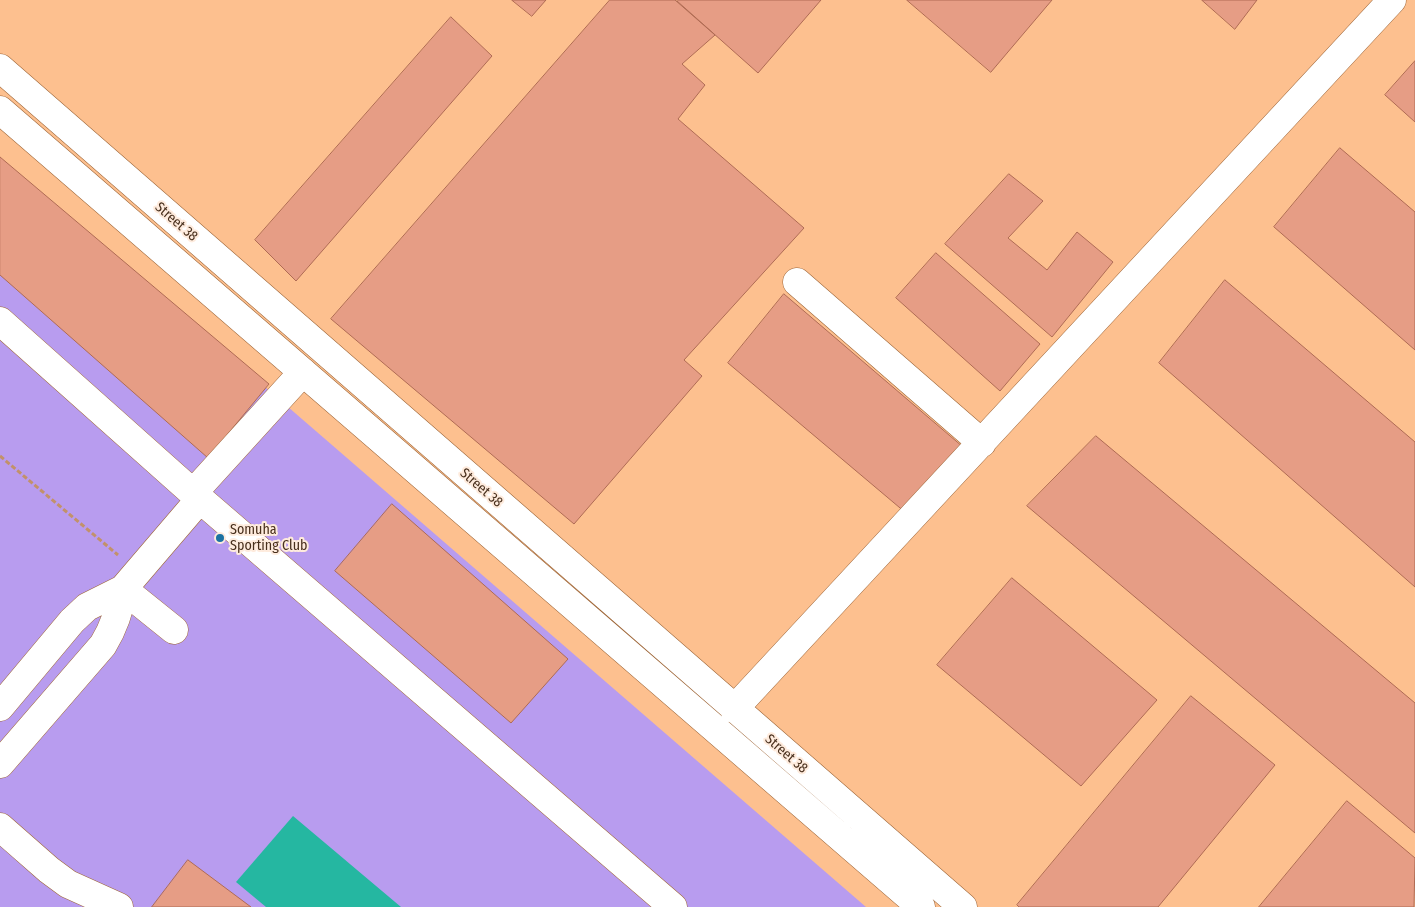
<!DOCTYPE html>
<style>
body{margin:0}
canvas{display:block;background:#fdc08f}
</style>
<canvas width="1415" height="907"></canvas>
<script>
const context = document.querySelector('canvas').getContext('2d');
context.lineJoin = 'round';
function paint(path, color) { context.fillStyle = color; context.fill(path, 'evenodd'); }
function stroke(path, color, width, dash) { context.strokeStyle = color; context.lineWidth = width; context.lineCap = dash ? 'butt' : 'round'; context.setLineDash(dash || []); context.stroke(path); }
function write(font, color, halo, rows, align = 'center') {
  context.font = font + ' "Fira Sans Condensed",sans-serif'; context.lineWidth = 4; context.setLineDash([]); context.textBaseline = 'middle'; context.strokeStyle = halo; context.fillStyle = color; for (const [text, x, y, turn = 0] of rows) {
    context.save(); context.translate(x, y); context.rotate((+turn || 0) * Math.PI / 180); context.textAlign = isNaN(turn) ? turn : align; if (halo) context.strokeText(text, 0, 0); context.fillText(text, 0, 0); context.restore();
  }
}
const green = new Path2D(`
 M0 159 13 169 866 907H0Z`);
const water = new Path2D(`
 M293 816 401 907H266L236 882Z`);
const building = new Path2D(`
 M512 0H546L532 16Z
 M610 0H675L715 35 682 64 705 85 678 119 804 228 684 360 702 376 574 524 331 319Z
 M678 0H821L758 73 677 1Z
 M907 0H1052L991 72Z
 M1202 0H1257L1235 29Z
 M451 17 492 56 296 281 255 240Z
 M1415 61V122L1385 95Z
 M1340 148 1415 212V350L1274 227Z
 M0 157 269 384 208 458 0 275Z
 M1009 174 1043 201 1008 238 1047 270 1077 232 1113 262 1052 337 945 244Z
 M936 253 1040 344 1000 391 896 298Z
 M1225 280 1415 442V587L1159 363Z
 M784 294 963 447 906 513 728 363Z
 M1096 436 1415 703V833L1027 506Z
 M392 504 568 659 511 723 335 571Z
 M1012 578 1157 700 1081 786 937 665Z
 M1191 696 1275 765 1158 907H1019L1017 905Z
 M1347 801 1415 858 1414 907H1259Z
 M188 860 251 907H152Z`);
const path = new Path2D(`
 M0 456 118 555`);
const minor = new Path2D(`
 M0 68 963 907
 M0 110 921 907
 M797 282 982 443
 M0 321 193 493 673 907
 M193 493 303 372
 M123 589 174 630
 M0 707 72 621 87 607 123 589 200 499
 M734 709 1392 0
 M0 764 103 645C114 627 120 610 123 589
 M0 827 49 870 68 884 119 907`);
const markers = [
 [220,538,5,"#1c72a2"]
];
const streetNames = [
 ["Street 38",176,222,41],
 ["Street 38",481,488,41],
 ["Street 38",786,754,41]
];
const poiNames = [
 ["Somuha",230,530],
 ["Sporting Club",230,546]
];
paint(green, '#b89cef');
paint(water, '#25b7a1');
paint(building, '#e69d85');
stroke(building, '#af6b54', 1);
stroke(minor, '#9e6638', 29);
stroke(path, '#c2916a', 3, [5, 2.5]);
stroke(minor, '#fff', 28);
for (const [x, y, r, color] of markers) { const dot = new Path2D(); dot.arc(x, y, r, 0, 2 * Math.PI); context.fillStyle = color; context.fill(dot); stroke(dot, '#feebdd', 2); }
write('14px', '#482f1c', '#feebdd', streetNames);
write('14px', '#482f1c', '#feebdd', poiNames, 'left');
</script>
